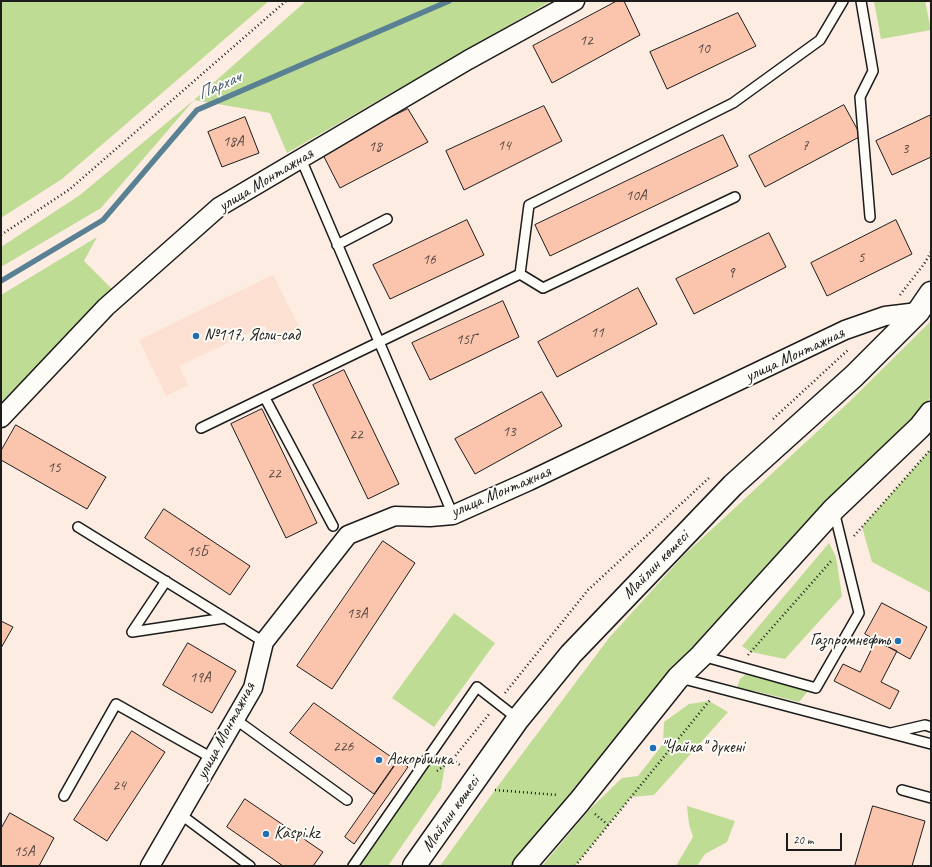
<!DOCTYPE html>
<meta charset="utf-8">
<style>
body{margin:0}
#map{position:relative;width:932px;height:867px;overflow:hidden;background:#fcece1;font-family:Caveat,sans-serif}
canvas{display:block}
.frame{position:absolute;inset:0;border:2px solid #1c1c1c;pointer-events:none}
.scale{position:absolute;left:786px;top:833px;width:56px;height:18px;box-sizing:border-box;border:2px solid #1c1c1c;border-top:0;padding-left:5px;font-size:12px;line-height:14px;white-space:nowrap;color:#1c1c1c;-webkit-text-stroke:3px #fdfcf7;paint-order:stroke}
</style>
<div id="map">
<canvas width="932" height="867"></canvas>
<div class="frame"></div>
<div class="scale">20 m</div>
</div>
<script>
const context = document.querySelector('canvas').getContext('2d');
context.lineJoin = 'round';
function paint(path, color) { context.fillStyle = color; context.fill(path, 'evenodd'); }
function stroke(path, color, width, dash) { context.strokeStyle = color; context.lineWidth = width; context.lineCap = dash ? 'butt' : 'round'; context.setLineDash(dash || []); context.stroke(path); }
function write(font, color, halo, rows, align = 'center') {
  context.font = font + ' Caveat,sans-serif'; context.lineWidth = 4; context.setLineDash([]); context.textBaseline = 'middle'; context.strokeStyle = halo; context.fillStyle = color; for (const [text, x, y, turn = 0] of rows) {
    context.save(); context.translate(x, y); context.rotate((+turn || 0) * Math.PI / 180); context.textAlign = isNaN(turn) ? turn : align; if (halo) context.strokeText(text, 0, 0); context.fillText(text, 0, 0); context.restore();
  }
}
const built = new Path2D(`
 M273 275 301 331 274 344 265 325 179 366 188 385 166 396 139 340Z`);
const green = new Path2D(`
 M1 1H269L62 179 1 218Z
 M306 1H551L287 153 270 113 194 100 101 208 1 267V247L80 195 194 100Z
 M874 1H925L931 30 881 39Z
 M97 237 84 261 113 290 1 402V295Z
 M931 321V397L905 429 630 721 513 866H440L495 790 609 638 683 556 849 402Z
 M931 449V593L872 562 862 527Z
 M829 543 836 557 842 596 785 659 751 652 742 646Z
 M454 613 495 643 434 727 392 698Z
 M746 674 808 691 799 702 755 691 735 693 740 679Z
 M709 701 728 712 654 795 631 797 575 866H542L589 810 622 778 638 776 663 744 664 722 689 704Z
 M425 761 445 765 441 789 388 866H353Z
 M687 806 735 821 727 842 705 854 697 866H676L693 837 689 824Z`);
const stream = new Path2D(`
 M1 281 103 220 197 110 449 1`);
const building = new Path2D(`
 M617 1H624L640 35 552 83 533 46Z
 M738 13 756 46 667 89 650 52Z
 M844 105 861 136 765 187 749 156Z
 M544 106 562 141 464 190 446 151Z
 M408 109 428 142 340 188 321 151Z
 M931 115V157L892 175 876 141Z
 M245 117 259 153 222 167 208 132Z
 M723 135 738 166 550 256 535 225Z
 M467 220 484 255 390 299 373 265Z
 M896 220 912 254 827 296 811 263Z
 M769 233 786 267 694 314 676 279Z
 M638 288 657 324 557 377 538 342Z
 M503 301 519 337 430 380 412 343Z
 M344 370 399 484 368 499 313 385Z
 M542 392 562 426 475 474 455 439Z
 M262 409 317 523 286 538 231 424Z
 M16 425 106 477 87 509 1 460V451Z
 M164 509 250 566 230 595 145 538Z
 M383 541 415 563 332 689 297 666Z
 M882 603 927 627 910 659 865 634Z
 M1 621 13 627 1 648Z
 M876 641 897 651 881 682 899 691 890 709 834 681 843 664 860 672Z
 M188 643 236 671 212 713 163 685Z
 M314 703 397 761 374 794 290 733Z
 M132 731 165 752 107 841 74 820Z
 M399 760 408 767 354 844 345 837Z
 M245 799 323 852 313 866H283L227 827Z
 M873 806 925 821 912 866H855Z
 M10 813 54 838 39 866H1V829Z`);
const path = new Path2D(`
 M1 235 70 189 286 1
 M900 295 924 264 931 252
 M773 419 849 349
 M854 536 931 449
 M748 655 832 560
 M505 693 588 590 710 477
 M452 760 460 765
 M437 771 452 760 490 713
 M495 790 558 795
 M595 814 608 825
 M575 866 710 700`);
const service = new Path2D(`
 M861 1 873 71 860 97 870 217
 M301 159 453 515
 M337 245 387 219
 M520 274 543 288 735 197
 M265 398 333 526
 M201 428 520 274 529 205 733 103 820 40 843 1
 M78 527 264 642
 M166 581 132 632 225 618
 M702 656 816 688 859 613 834 511
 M680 678 931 744
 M235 719 347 800
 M891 733 925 725 931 727
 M902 790 931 798
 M64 796 116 704 212 758
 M180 814 250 866
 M353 866 477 687 518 719`);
const minor = new Path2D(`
 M1 418 106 307 219 207 468 60 575 1
 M150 866 253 688 264 642 348 535 395 516 430 517 453 515 529 481 845 330 885 316 918 312`);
const primary = new Path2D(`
 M414 866 518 719 571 654 733 485 854 376 918 312 931 293
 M524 866 579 802 678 678 701 656 834 509 920 427 931 413`);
const markers = [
 [196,336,4,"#1f6fb2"],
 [898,641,4,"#1f6fb2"],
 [653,748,4,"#1f6fb2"],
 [379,760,4,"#1f6fb2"],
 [266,834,4,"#1f6fb2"]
];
const numberNames = [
 ["12",586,41],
 ["10",703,49],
 ["18А",233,142],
 ["14",504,146],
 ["7",805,146],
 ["18",375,147],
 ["3",905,149],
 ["10А",636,196],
 ["5",861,258],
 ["16",429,260],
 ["9",731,273],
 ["11",597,333],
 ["15Г",466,340],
 ["13",509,432],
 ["22",356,435],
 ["15",54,468],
 ["22",274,474],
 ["15Б",197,552],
 ["13А",357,614],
 ["19А",200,678],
 ["226",343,747],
 ["24",119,786],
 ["15А",24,852]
];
const streetNames = [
 ["улица Монтажная",266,180,-31],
 ["улица Монтажная",795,355,-25],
 ["улица Монтажная",501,492,-23],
 ["Майлин көшесі",656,565,-46],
 ["улица Монтажная",226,731,-62],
 ["Майлин көшесі",451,814,-55]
];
const poiNames = [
 ["№117, Ясли-сад",204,336],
 ["Газпромнефть",890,641,"right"],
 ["\"Чайка\" дүкені",661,748],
 ["Аскорбинка",387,760],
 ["Kaspi.kz",274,834]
];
const waterNames = [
 ["Пархач",219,86,-24]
];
paint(built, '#fce0d1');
paint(green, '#bfdc94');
stroke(stream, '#598093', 5.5);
paint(building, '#fbc5ad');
stroke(building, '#1c1c1c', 1);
stroke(service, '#1c1c1c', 12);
stroke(minor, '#1c1c1c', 21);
stroke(primary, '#1c1c1c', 25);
stroke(path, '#1c1c1c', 2.5, [1, 3]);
stroke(service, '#fdfcf7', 9);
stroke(minor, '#fdfcf7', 18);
stroke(primary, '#fdfcf7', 22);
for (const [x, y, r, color] of markers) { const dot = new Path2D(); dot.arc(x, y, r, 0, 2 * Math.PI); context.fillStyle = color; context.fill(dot); stroke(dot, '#fdfcf7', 1.5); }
write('15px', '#544640', null, numberNames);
write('17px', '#1c1c1c', '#fdfcf7', streetNames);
write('17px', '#1c1c1c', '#fdfcf7', poiNames, 'left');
write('italic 18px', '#455f6c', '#fdfcf7', waterNames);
</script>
